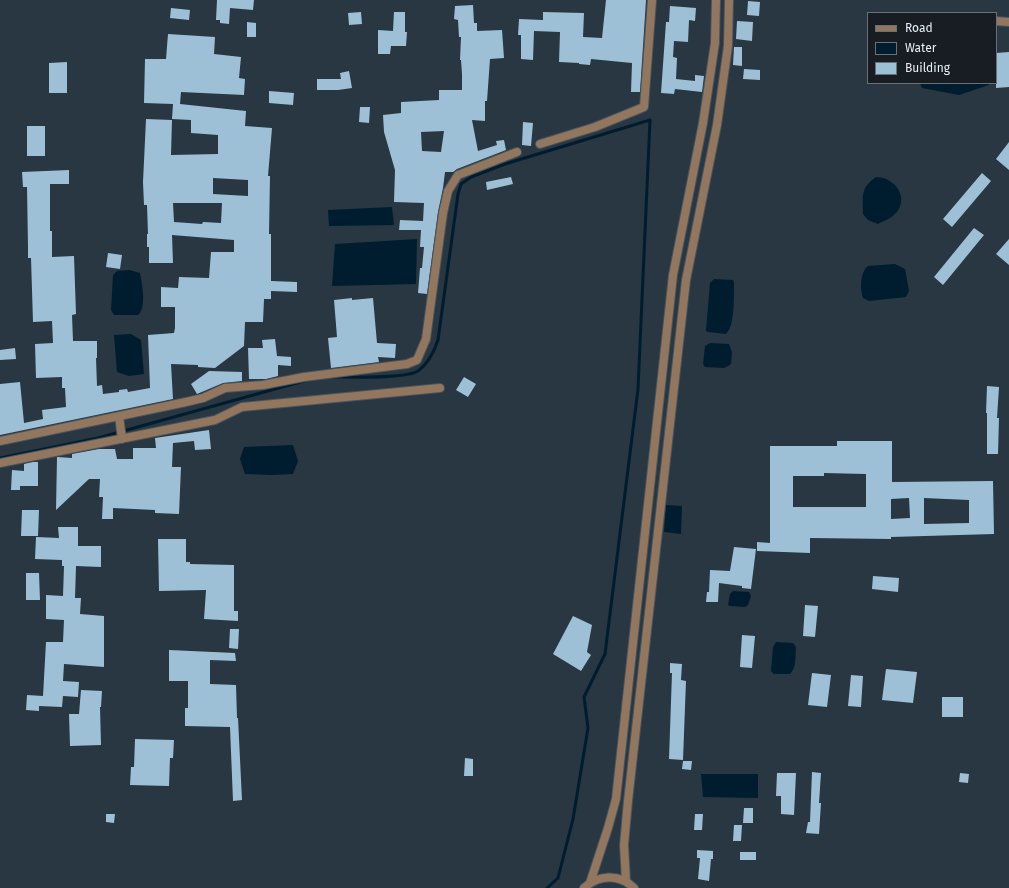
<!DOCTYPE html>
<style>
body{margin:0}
#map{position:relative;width:1009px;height:888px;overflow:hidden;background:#283741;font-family:"Fira Sans",sans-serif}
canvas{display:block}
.legend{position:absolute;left:867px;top:12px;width:130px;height:72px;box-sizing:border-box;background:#171d22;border:1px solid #697176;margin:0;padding:5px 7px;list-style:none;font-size:12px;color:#e5eff5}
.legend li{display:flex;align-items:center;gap:8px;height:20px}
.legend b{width:20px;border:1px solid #697176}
</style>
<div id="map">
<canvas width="1009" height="888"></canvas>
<ul class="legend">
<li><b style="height:5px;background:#92765e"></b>Road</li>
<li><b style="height:11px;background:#001d2f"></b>Water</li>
<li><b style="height:11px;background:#9ec0d7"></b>Building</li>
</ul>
</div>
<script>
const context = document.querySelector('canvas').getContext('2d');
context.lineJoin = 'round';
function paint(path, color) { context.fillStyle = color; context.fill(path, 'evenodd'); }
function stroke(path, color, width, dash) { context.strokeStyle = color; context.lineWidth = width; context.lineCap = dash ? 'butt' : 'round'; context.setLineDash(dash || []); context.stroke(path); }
const water = new Path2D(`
 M920 83H988L989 85 959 95 922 88Z
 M876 177C894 177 909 196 897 212 892 218 884 221 878 224L868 220 863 214C863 196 860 188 876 177Z
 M392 207 394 225 329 226 328 210Z
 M417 239 416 284 332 286 335 244Z
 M895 264 905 269 909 291 906 297 869 301 863 298C860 289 860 272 868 266Z
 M129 270 140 273C142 284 147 308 138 315H114L111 310 113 275 117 271Z
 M714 279 733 280 734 282C734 294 735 326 726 334L708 332 706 331 710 283Z
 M131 334 141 340 144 374 129 376 117 372 114 335Z
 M710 343 729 344 732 352 731 364 728 366 724 368 705 367 703 364 705 346Z
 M293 445 298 461 293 474 271 475 245 474 240 459 244 447Z
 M666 505 682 506 681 534 664 532Z
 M733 591 749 592 751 596 748 605 745 607 730 606 728 605 730 594Z
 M776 642 793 643 796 647C795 656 797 667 790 674H774L771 671 773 647Z
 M701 774H758V798L703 797Z`);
const stream = new Path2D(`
 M332 377C349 377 405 379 418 371 429 363 434 352 438 340L458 194 461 184 471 177 505 164 650 120 638 389 605 654 584 697 588 728 573 819 558 878 547 888
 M0 458 98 438 304 381`);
const building = new Path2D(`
 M217 0H254L253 10 230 8 229 24 220 23V20H216Z
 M606 0H646L640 92H631L632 63 591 59 590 65 579 64V63L559 62 560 32 534 31 533 60 521 59V35H518L519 19 543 20V12L584 13 583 37 602 38Z
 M748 1 760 2 759 16 747 15Z
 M473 5 474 23H477V31L502 30 504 58 490 59 487 101H485V121L472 120 478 151 497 145 496 141 504 140 506 150 457 169 453 172H445L443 188 438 212 427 294 418 293 420 268H422L424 247H420L421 230H399L400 220 423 221 424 203 394 202 395 170 384 132 383 115 401 113V102L439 100V90H462V74L461 60H460L461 37H459L458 20 454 19 455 6ZM444 131 441 152 422 151 421 132Z
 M670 6 696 8 695 21 689 20 688 42 674 41 673 57 677 58 676 79 695 81V75L704 76 702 92 675 89 674 94 661 93 666 22H669Z
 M171 8 190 10 189 20 170 18Z
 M361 12 362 24 349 25 348 13Z
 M394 12H405V32H407L406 46H391L390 54H378V30L393 31Z
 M737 21 753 22 752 41 736 39Z
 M247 22 256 23V37H247Z
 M168 34 215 37 214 54 241 57 239 78 245 79 244 95 181 92 180 104 246 111 245 126 272 128 268 176H270L269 234H271V281L297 282V292L271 291V299H264L263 322H245L244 346 215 368 198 367V365L171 364 173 399 0 435V384L20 382 24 423 43 419 42 410 66 407 65 388H62V377L36 378 35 344 53 343 52 321 33 322 31 258H28V247L27 187H23L22 172 69 170V184H50V231H52V257L74 256 76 314 72 315 73 341H97V358H96L97 386 102 385 103 394 119 392V390L127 389 128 392 150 388 148 335 174 333 175 328V307H161V287L178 288 179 277 209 278 211 252H234V240L172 235 173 263H149V247H147V234H148L147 205H144L143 182 146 119 172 120 171 155 218 154V135L191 133V120L172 119 173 104 144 103 145 59H166ZM213 178 248 180V196L213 194ZM173 203H222L221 223 203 222 202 224 174 222Z
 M734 47H742V66L733 65Z
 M1009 52V87L996 88V53Z
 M67 62V93H49V63Z
 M744 69 760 70V80L743 79Z
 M349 71 352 88 338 90H317V79H341L340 73Z
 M269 91 294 93 293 105 269 103Z
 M360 107H370L369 123 359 122Z
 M523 122 533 123 531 146 522 145Z
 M27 126H45V156H27Z
 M1009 142V170L996 159Z
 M982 173 991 181 952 227 943 219Z
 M511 177 513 184 487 190 486 182Z
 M974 228 984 235 943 285 934 277Z
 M1009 239V265L996 254Z
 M108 253 122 255 120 269 106 267Z
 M352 298V300L373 298 377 343 396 344 395 358 378 357 379 362 331 368 328 338 337 337 334 300Z
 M275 339 277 356 291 357V366L278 365V376L266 379H249L248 348H263L262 340Z
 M15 348 16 359 0 360V350Z
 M209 371 242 372V381L223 383 197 394 191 384Z
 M464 377 476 384 468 397 456 390Z
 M987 386 999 387 997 418H999L998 454H987V413H986Z
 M209 430 211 449 195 450 194 441 173 443 172 467H181L179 514 155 513V510L113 508V519H102L103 497H99L100 479H89L56 510 57 457 72 458V454L99 449H115L117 459H133V448H156L155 438Z
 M837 441H892V482L993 481 994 534 891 537V539L810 538V553L757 551V542L770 543V446H837ZM824 473 866 474V507H793V476H824ZM909 498 910 518 891 519V499ZM924 498 969 500V523L924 524Z
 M33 462H38V486H20V490H11L12 470 24 471V464Z
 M22 510H39L38 536H21Z
 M58 527H78V546H101V567L76 566 75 598H81L80 614 104 616V667L64 664 63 681 79 682 78 697 63 696 62 707 39 706V711L26 710 27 695 43 696 46 642H63L64 620 46 619V595L63 596 64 566H62V560L35 559 36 537 59 538Z
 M158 539H186V562H190V564L234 565V611H238V621L204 619 206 590 159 591Z
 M734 547 756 549 751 589 742 588V586L719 583 718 602H706L707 592H709L710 570 730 571Z
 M26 573H39L40 600H26Z
 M873 576 899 578 898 592 872 589Z
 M805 605 818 606 815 637 803 636Z
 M573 616 592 625 587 652 591 655 581 671 553 654Z
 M230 629H239L238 649 229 648Z
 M742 635 755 636 752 668 740 667Z
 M169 650 235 653 236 661 210 660V684L236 685 237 718H238L242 800 233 801 230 727 185 726V708H188V681H169Z
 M670 663 682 664 681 680 686 681 683 760 669 759 672 673H670Z
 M886 669 917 672 913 703 882 700Z
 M812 673 831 675 827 707 808 705Z
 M851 675 863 676 861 707 848 706Z
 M81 690 102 691 101 707H100L101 745 70 746 69 714H79Z
 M942 697H963V717H942Z
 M135 739 174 740 173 758H170L169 786 130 785 131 767H134Z
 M465 758 473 759V776H464Z
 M683 761H692L691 770 682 769Z
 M812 772 821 773 819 803H821L819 834 806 833 808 822H810Z
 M777 773H796L794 815 781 814V796H776Z
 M960 773 969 774 968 783 959 782Z
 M744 808H753V823H743Z
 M106 814H115L114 823 106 822Z
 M695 814H703L702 830H694Z
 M734 825H742L741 841H733Z
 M697 850 713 851V859H711L709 881 698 879 700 858H697Z
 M740 852H756V860H740Z`);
const minor = new Path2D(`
 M996 21 1009 22
 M540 144 595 127 644 107 652 0
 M119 416 122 439
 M0 441 186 402 203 398 225 388 263 385 304 377 407 364 417 360 426 339 443 213 448 191 458 175 517 152
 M0 463 215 420 242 407 440 388
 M626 881 624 845 628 801 686 280 717 125 728 46 729 0
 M590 883 608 828 616 799 673 275 703 123 715 43 716 0
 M584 888C598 875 619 873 634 888`);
paint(water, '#001d2f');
stroke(stream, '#001d2f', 3);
paint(building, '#9ec0d7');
stroke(minor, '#46545e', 10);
stroke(minor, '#92765e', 8);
</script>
